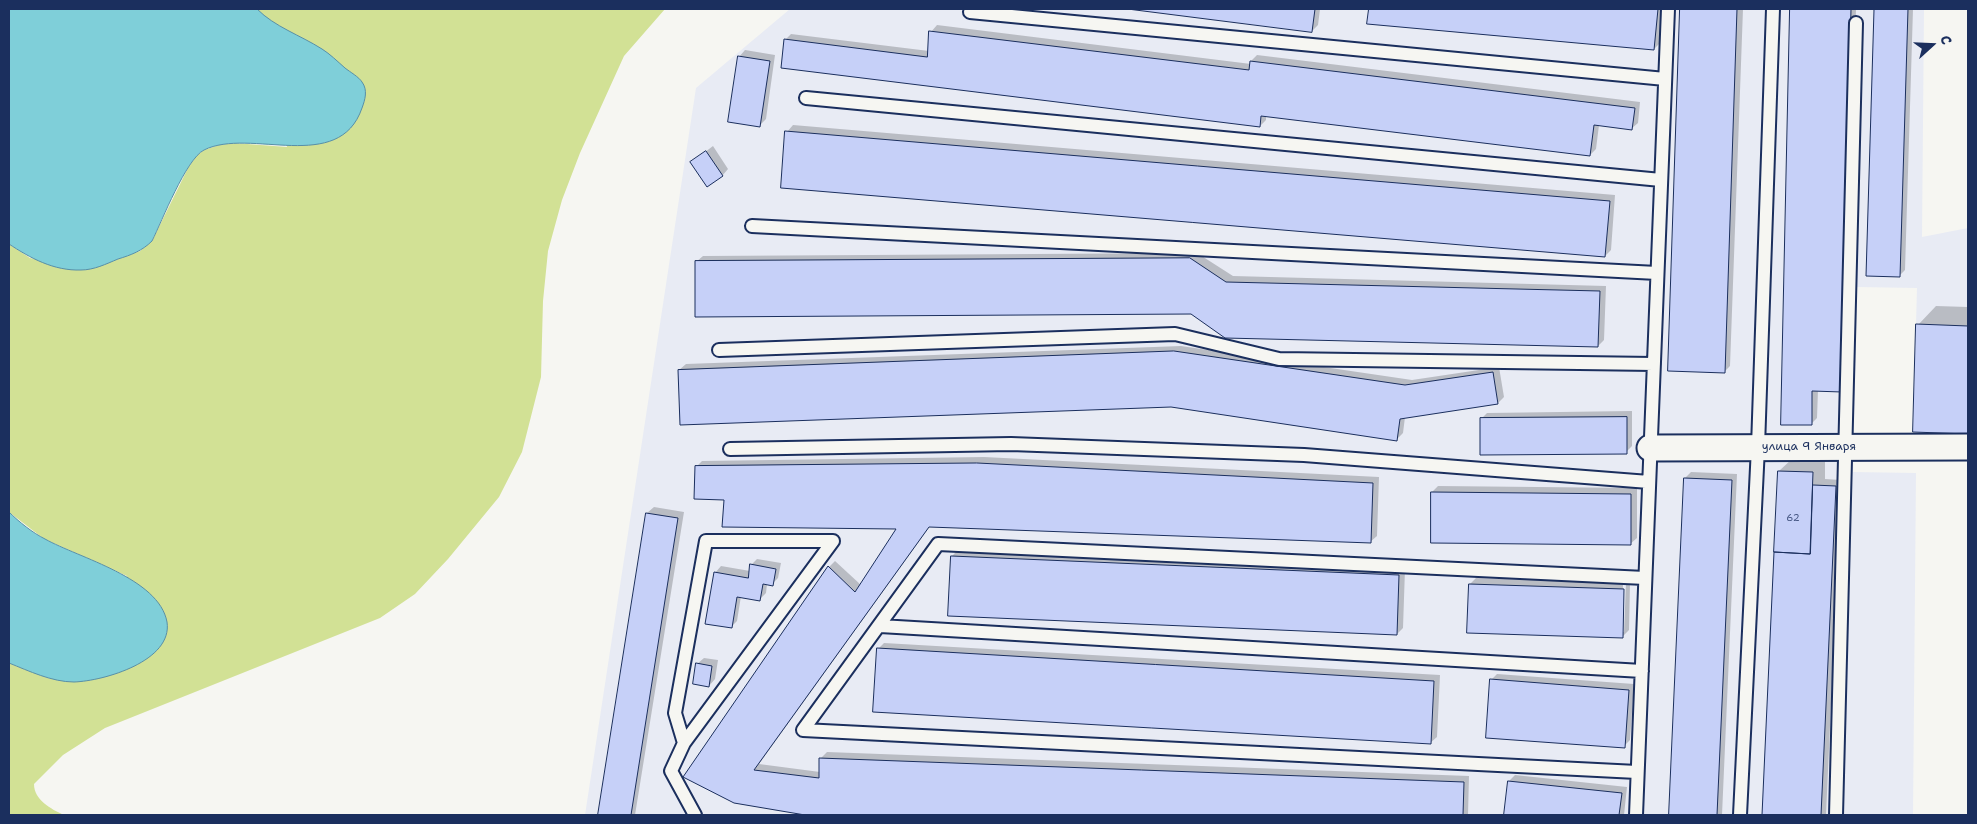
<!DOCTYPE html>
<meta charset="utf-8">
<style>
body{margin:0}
#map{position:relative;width:1977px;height:824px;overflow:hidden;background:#f6f6f2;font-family:"Shantell Sans",sans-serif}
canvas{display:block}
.frame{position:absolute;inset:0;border:10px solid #1b2f5e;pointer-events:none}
.north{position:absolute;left:1907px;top:20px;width:50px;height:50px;-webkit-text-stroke:4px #f6f6f2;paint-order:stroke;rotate:70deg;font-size:14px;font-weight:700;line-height:20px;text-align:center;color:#1b2f5e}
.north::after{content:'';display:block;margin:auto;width:18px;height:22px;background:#1b2f5e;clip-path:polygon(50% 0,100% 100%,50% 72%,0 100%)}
</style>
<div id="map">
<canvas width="1977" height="824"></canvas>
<div class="frame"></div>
<div class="north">С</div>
</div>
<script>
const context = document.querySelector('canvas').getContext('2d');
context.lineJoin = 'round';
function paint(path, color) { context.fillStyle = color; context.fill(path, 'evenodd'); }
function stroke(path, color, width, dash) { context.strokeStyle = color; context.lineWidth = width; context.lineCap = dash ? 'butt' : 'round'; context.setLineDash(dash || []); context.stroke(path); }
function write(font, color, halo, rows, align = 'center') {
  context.font = font + ' "Shantell Sans",sans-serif'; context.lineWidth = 4; context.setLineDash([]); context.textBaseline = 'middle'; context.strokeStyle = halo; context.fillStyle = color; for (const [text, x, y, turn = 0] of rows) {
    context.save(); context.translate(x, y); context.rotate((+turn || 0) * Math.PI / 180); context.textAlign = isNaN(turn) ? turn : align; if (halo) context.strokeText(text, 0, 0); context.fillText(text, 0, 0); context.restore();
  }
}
const built = new Path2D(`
 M790 9H1924L1922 237 1968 228V434L1913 432 1917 288 1857 287 1853 472 1916 473 1913 815H585L696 88Z`);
const green = new Path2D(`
 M257 9H665L624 56 580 153 562 200 548 251 543 301 541 377 522 452 499 497 448 559 415 594 380 618 105 728 63 755 34 784C34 800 51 809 64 815H9V663L51 679 127 576 44 539 9 512V244L30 258 81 270 96 267 140 251 152 241 188 168 197 155 204 150 219 145 234 143 287 147 266 18Z`);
const water = new Path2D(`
 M9 9H257C275 27 300 35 322 49 330 54 337 61 345 68 350 72 359 77 362 82 368 90 365 100 362 108 339 175 250 127 204 150 186 159 162 221 152 241 142 251 131 255 118 259 106 264 94 270 81 270 54 271 30 258 9 244Z
 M9 512C19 522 33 533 45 539 79 558 159 578 167 622 173 661 104 681 74 682 52 682 29 671 9 663Z`);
const shadow = new Path2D(`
 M1138 9H1320L1318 25 1312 31Z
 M1370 9H1663L1660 43 1654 49 1369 23Z
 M1682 9H1743L1730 366 1724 372 1669 370Z
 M1792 9H1856L1847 384 1818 390 1817 418 1811 424H1782Z
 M1875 9H1913L1905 270 1899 276 1867 275Z
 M937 25 1251 64V61L1257 55 1640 102 1638 123 1631 129 1599 125 1596 149 1590 155 1266 115V120L1260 126 785 40 791 34 929 51 931 32Z
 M745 50 775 55 766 119 760 125 739 57Z
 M793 125 1615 195 1611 250 1605 256 787 132Z
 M713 146 728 169 722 176 692 162Z
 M1197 253 1233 276 1606 286 1604 340 1598 346 1191 313 696 262 703 256Z
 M1936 306 1968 307V432L1915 431 1918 325Z
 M1181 346 1412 380 1499 367 1504 397 1498 403 1405 417 1403 433 1397 439 1171 406 679 370 686 364Z
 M1632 411V446L1626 452 1481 419 1487 413Z
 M984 457 1379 477 1377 536 1370 542 930 526 759 764 820 772 821 758 827 752 1469 776 1468 815H813L735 802 685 776 829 567 835 561 861 585 899 528 725 499 696 467 702 461Z
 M1792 459 1825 460V479L1841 480 1826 815H1763L1779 471Z
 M1691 472 1737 474 1722 815H1670L1685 478Z
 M1438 486 1637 488V538L1630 544 1432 492Z
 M654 507 684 512 635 815H599L647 513Z
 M958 550 1405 569 1403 628 1397 634 952 556Z
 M757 559 781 563 778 578 772 584H767L766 593 760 599 741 596 737 621 731 627 715 573 721 566 750 571 751 565Z
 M1476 578 1623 583 1622 632H1624L1626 583H1630L1629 630 1622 637 1470 584Z
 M884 643 1440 675 1437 737 1430 743 878 649Z
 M704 658 718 660 715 679 709 686 697 664Z
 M1497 674 1634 684 1630 740 1624 746 1491 680Z
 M1515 775 1627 787 1624 815H1505L1509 781Z`);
const building = new Path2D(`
 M1128 9H1315L1312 32Z
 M1369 9H1658L1654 50 1367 24Z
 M1680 9H1737L1725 373 1668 371Z
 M1790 9H1851L1842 392 1812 391V425H1781Z
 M1867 9H1908L1900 277 1866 276 1874 10Z
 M929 31 1249 70 1250 61 1635 108 1632 130 1594 125 1590 156 1261 116 1260 127 781 68 784 39 927 57Z
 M738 56 770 61 760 127 728 122Z
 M785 131 1610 201 1605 257 781 188Z
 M706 151 723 176 707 187 690 162Z
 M1190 258 1226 282 1600 291 1598 347 1225 338 1191 314 695 317V261Z
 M1916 324 1968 326V434L1913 432Z
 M1174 351 1405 385 1493 372 1498 404 1400 419 1397 441 1171 407 680 425 678 370Z
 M1627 417V454L1480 455V418Z
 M977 463 1373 483 1371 543 929 527 754 770 819 778V758L1464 782 1463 815H805L734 803 683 777 828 566 855 592 896 529 722 527 724 500 694 499 695 466Z
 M1778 471 1813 472 1810 554 1774 552Z
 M1684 478 1732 480 1717 815H1669Z
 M1813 485 1836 486 1821 815H1762L1774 552 1810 554Z
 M1431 492 1631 494V545L1431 543Z
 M646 513 678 518 631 815H598Z
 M951 556 1399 575 1397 635 948 616Z
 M750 564 776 569 773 586 763 584 760 601 737 597 732 628 705 624 714 572 748 578Z
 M1469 584 1624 589 1623 638 1467 633Z
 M877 648 1434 681 1431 744 873 712Z
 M696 663 712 666 709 687 693 684Z
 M1490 679 1629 690 1625 748 1486 738Z
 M1508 781 1622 793 1619 815H1504Z`);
const service = new Path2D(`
 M970 12 1665 79
 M806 98 1661 180
 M752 226 1657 273
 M719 350 1175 334 1279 359 1654 364
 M730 449 1011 444 1304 455 1649 482
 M880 626 1642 671
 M684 743 675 713 706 541H833L684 743 671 771 695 815
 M1637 772 803 730 938 544 1645 578
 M1636 815 1668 9
 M1740 815 1758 447 1773 9
 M1836 815 1856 23`);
const minor = new Path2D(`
 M1650 448 1968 447`);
const numberNames = [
 ["62",1793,518]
];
const streetNames = [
 ["улица 9 Января",1809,447]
];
paint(built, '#e8ebf4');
paint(green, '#d2e195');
paint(water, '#7fcfd9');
stroke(water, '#578fa8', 1);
paint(shadow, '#0003');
paint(building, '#c6d0f8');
stroke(building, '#1b2f5e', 1);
stroke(service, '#1b2f5e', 16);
stroke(minor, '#1b2f5e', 29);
stroke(service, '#f6f6f2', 12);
stroke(minor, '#f6f6f2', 25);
write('10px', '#465784', null, numberNames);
write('12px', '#1b2f5e', '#f6f6f2', streetNames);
</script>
